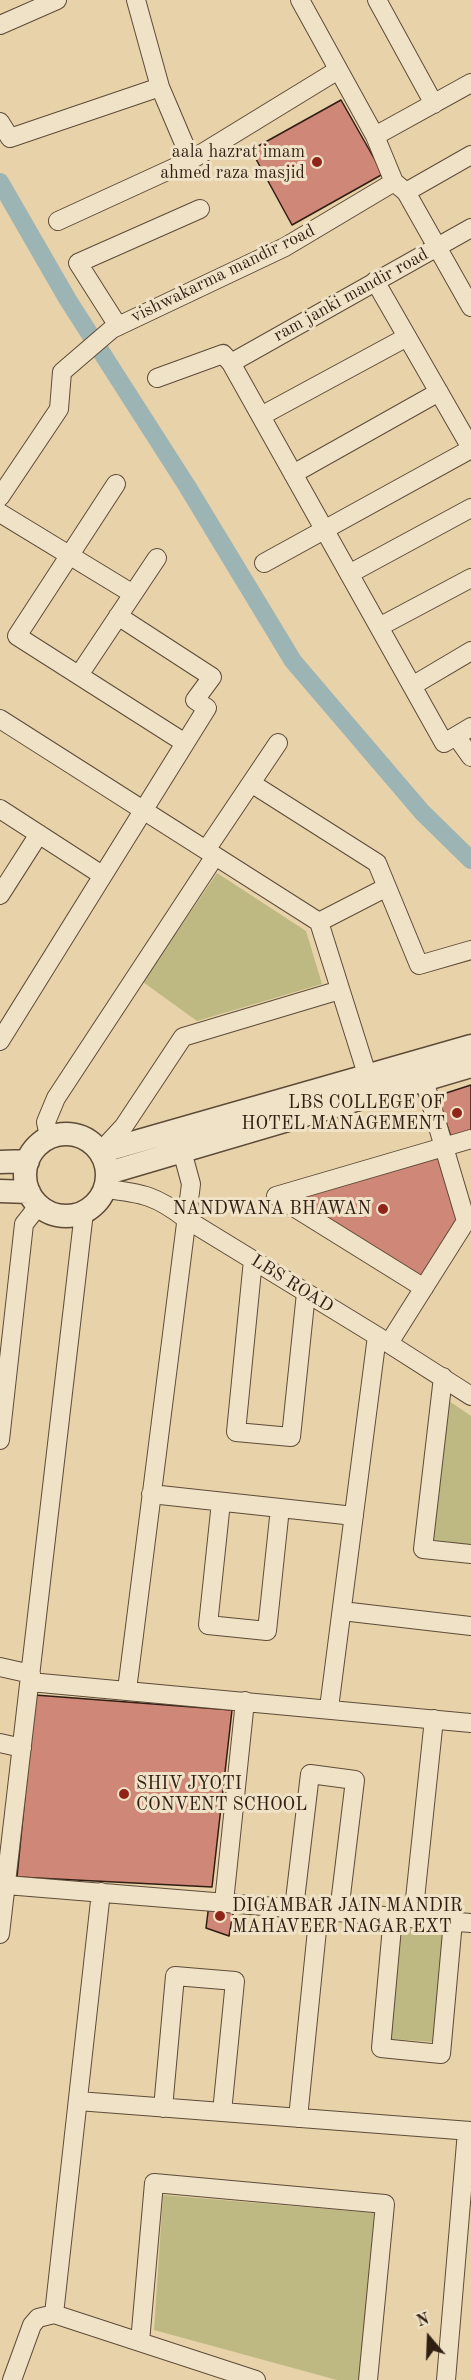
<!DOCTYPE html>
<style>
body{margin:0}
#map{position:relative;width:471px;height:2380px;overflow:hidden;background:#e7d2a9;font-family:"Old Standard TT",serif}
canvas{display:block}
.north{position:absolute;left:399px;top:2308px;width:60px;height:60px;-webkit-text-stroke:4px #efe2c7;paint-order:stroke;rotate:341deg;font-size:16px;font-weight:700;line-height:24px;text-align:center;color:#301e13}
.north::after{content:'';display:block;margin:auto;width:21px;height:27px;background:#301e13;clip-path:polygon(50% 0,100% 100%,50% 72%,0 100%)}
</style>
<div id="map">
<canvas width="471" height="2380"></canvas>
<div class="north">N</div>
</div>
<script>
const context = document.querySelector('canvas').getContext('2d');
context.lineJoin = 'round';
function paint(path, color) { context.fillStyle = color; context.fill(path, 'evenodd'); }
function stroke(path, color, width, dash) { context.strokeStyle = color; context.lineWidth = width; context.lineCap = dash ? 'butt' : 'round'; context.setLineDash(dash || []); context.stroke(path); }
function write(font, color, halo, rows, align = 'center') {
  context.font = font + ' "Old Standard TT",serif'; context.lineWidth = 6; context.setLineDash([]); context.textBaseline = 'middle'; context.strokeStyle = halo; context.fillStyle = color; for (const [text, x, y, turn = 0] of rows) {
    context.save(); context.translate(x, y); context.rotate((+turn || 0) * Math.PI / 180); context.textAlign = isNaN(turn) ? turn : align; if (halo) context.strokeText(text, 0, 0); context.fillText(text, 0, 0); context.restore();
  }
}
const green = new Path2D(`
 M217 873 306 931 322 984 197 1021 143 982Z
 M449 1401 471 1416V1545L433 1540Z
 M401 1928 443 1931 434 2042 391 2039Z
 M163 2195 374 2213 360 2380H337L154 2330Z`);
const canal = new Path2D(`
 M0 182 68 300 187 486 293 661 422 812 471 860`);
const building = new Path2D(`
 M341 100 383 174 292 225 251 150Z
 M471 1085V1131L451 1137 437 1096Z
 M441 1151 466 1221 422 1283 284 1193Z
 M35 1695 232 1710 212 1887 17 1877Z
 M235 1903 229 1936 206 1928 209 1904Z`);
const minor = new Path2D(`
 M136 0 160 87 191 160
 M300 0 375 136 394 182 406 192 471 307
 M377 0 434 104
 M0 25 57 0
 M0 122 10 138 160 87
 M375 136 471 83
 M406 192 471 155
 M58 221 191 160 338 70
 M375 281 471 448
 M118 326 78 263 200 209
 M231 363 471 228
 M157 378 223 354 231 363 444 743 471 727
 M261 416 407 337
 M293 474 439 392
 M116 484 17 636 185 743
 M0 497 59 409 62 372 112 329 285 247 394 182
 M0 513 133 594
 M264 563 471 449
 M349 574 471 508
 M379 627 471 578
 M79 675 157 558
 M412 686 471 651
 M0 719 319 922 371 1087
 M456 736 471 757
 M251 783 377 863 419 965 471 950
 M0 809 102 875
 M206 850 278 743
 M0 895 39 834
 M319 922 387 887
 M0 1041 207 708 195 700 212 677 118 616
 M49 1137 46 1122 56 1098 215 856
 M100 1152 124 1126 183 1037 340 990
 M106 1189C142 1193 157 1196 186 1219L377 1336 471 1396
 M253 1260 236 1432 291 1437 306 1293
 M424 1288 276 1196 471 1139
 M389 1343 466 1221 424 1080
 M443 1377 423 1549 471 1554
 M0 1440 24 1224 39 1205
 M151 1494 354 1516
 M221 1502 208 1625 267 1631 280 1508
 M342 1611 471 1626
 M0 1667 31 1674
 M30 1682 471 1723
 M127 1690 191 1184 182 1151
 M329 1708 377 1336
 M0 1743 22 1748
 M6 1885 471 1923
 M224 1902 245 1701
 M294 1908 310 1774 355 1780 339 1912
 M393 1916 381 2048 441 2054 453 1921
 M413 1918 434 1719
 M0 1934 84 1212
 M78 2101 471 2131
 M163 2108 175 1976 235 1981 222 2112
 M298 2118 319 1910
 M54 2314 101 1892
 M140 2342 154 2183 385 2204 368 2380
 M12 2380 32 2325 38 2318 54 2314 256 2380
 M446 2380 467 2131`);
const tertiary = new Path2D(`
 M25 1175a41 41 0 1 1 82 0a41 41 0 1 1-82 0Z
 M100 1152 471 1046
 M0 1162 28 1161
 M108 1173 471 1066
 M0 1191 29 1192`);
const markers = [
 [317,162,6,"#8f2418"],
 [457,1113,6,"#8f2418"],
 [383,1209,6,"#8f2418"],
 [124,1794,6,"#8f2418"],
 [220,1916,6,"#8f2418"]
];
const poiNames = [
 ["aala hazrat imam",305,152],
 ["ahmed raza masjid",305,173],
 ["LBS COLLEGE OF",445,1103],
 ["HOTEL MANAGEMENT",445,1124],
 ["NANDWANA BHAWAN",371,1209],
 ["SHIV JYOTI",136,1784,"left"],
 ["CONVENT SCHOOL",136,1805,"left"],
 ["DIGAMBAR JAIN MANDIR",232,1906,"left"],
 ["MAHAVEER NAGAR EXT",232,1927,"left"]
];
const streetNames = [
 ["vishwakarma mandir road",223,274,-26],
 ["ram janki mandir road",351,295,-29],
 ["LBS ROAD",292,1284,32]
];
paint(green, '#beb982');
stroke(canal, '#9db4b5', 18);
paint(building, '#cf8777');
stroke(building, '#301e13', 1.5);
stroke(minor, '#5e4b38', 20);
stroke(tertiary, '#5e4b38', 25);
stroke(minor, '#efe2c7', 18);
stroke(tertiary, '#efe2c7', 22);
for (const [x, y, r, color] of markers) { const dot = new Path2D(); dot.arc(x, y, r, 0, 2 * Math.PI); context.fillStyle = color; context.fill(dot); stroke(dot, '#efe2c7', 2); }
write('18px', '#301e13', '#efe2c7', poiNames, 'right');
write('18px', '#301e13', '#efe2c7', streetNames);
</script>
